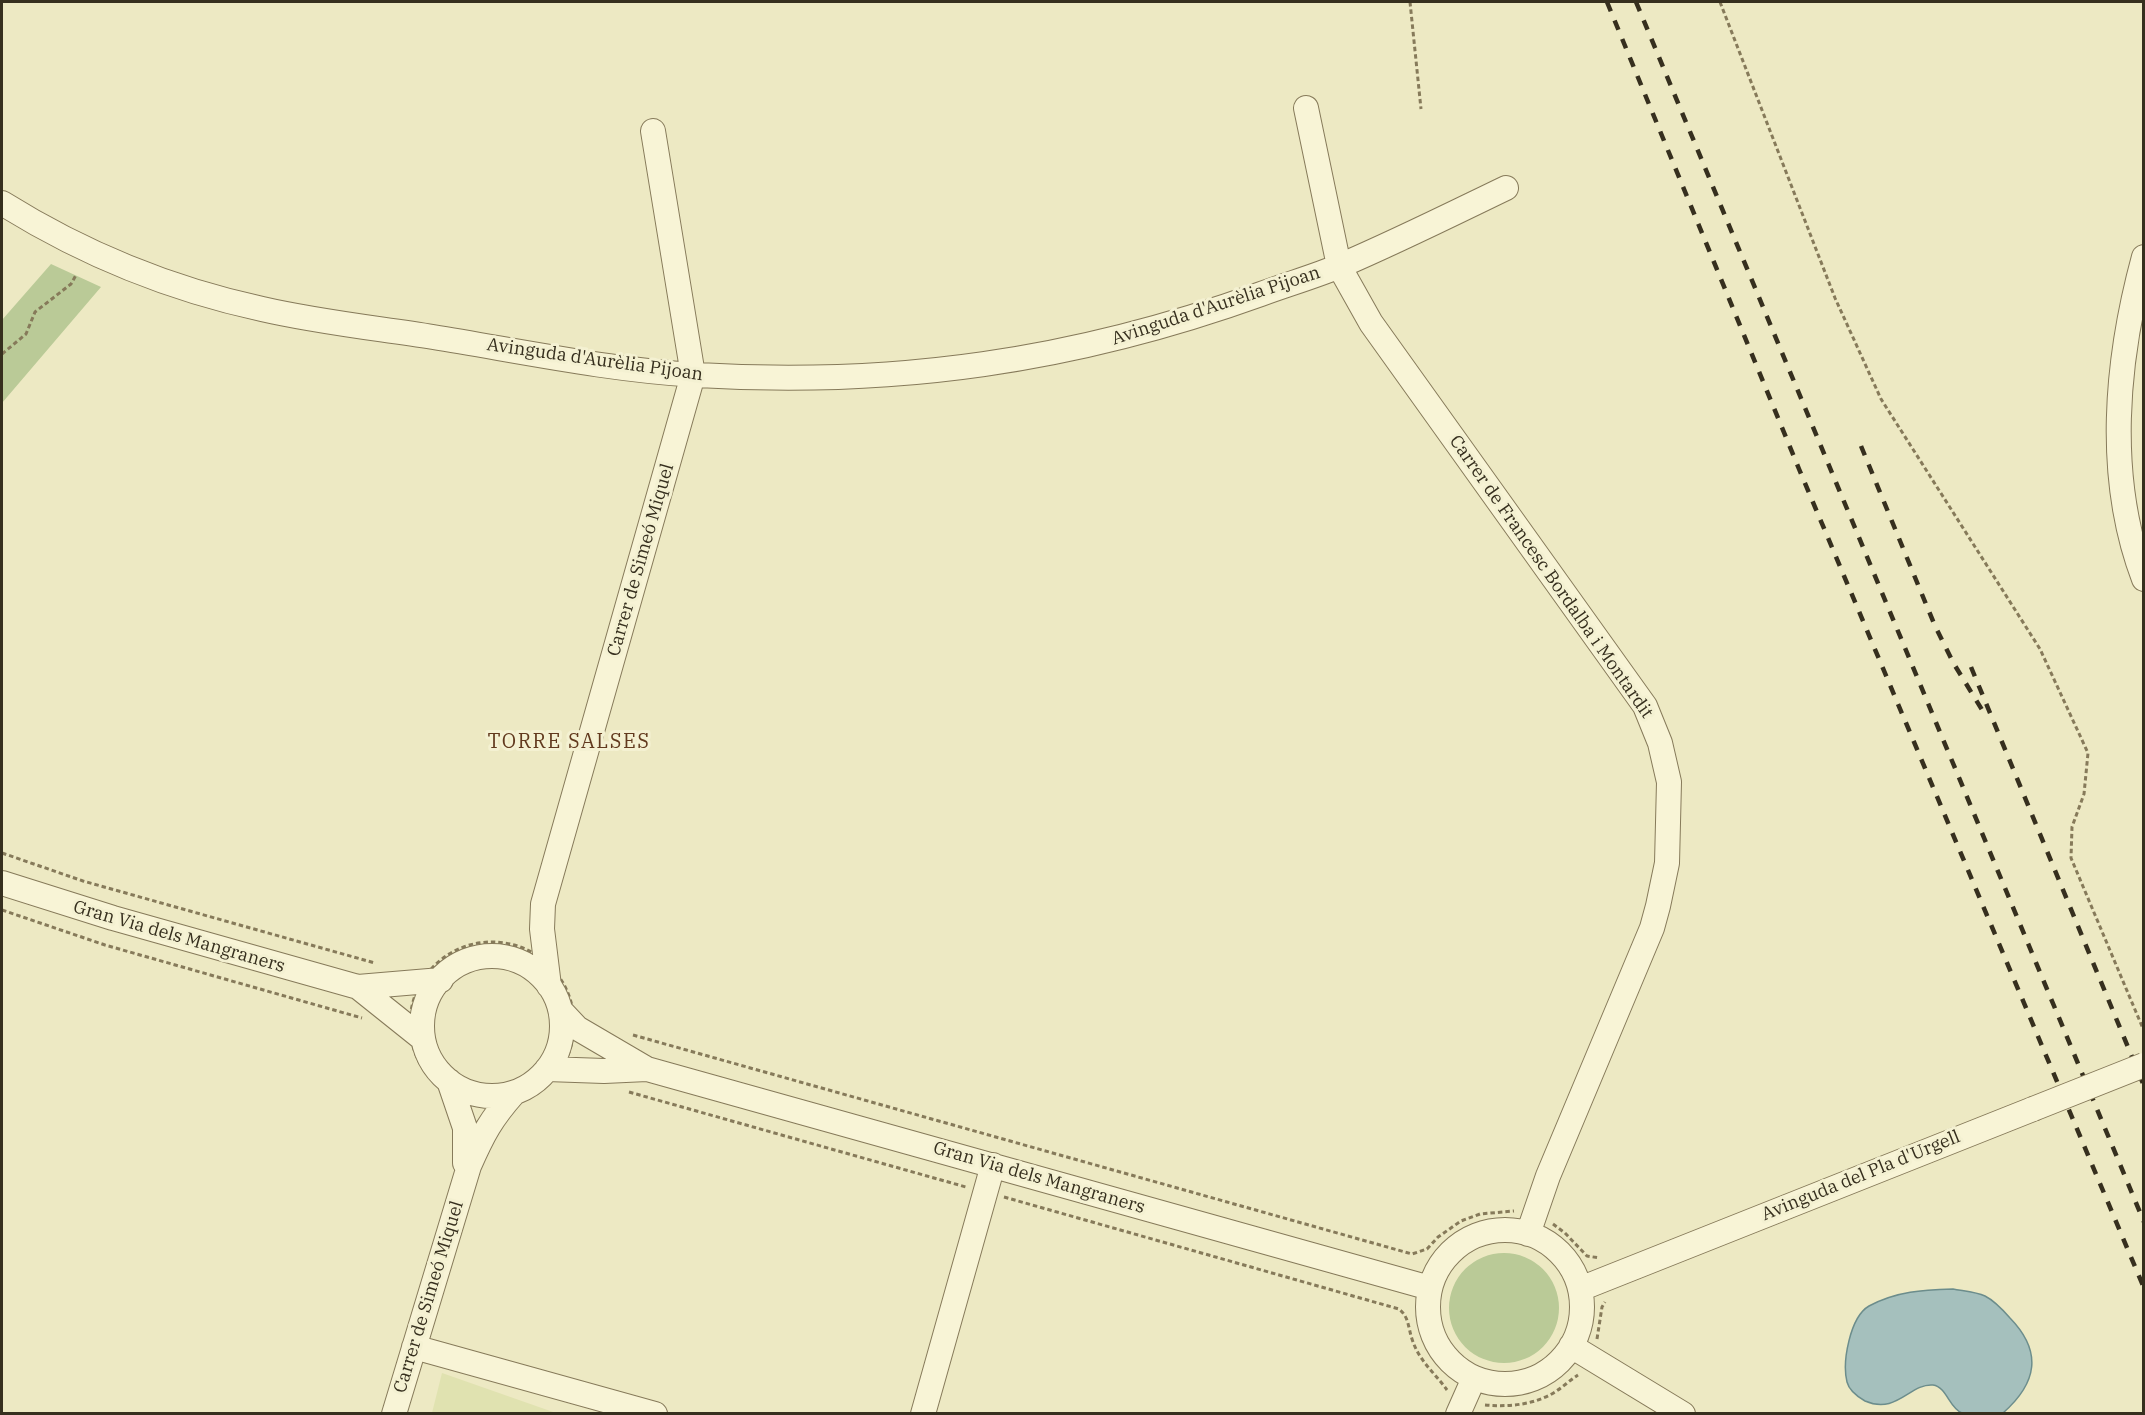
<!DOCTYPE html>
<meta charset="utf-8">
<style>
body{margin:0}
#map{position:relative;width:2145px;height:1415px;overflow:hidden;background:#ede9c3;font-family:"IBM Plex Serif",serif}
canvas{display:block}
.frame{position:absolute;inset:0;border:3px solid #362f1e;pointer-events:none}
</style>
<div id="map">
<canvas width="2145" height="1415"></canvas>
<div class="frame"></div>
</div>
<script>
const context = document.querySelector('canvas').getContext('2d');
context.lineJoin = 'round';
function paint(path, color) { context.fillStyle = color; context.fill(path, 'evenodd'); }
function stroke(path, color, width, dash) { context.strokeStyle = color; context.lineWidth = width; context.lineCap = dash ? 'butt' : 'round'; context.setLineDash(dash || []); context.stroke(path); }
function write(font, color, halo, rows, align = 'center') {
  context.font = font + ' "IBM Plex Serif",serif'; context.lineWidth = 6; context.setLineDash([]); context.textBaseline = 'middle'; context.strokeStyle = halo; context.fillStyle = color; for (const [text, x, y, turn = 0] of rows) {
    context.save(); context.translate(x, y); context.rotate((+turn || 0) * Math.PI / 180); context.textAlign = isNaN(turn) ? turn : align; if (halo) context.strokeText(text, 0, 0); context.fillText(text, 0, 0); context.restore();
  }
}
const farmland = new Path2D(`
 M442 1373 556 1413H432Z`);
const green = new Path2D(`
 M51 264 101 287 2 403V320Z
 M1449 1308a55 55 0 1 1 110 0a55 55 0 1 1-110 0Z`);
const water = new Path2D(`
 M1953 1289C1963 1291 1976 1292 1985 1296 1995 1301 2003 1310 2010 1318 2043 1352 2037 1383 2003 1413 1993 1414 1970 1415 1962 1413 1949 1408 1947 1387 1933 1385 1910 1383 1897 1415 1865 1401 1858 1397 1849 1390 1847 1382 1842 1362 1850 1317 1869 1306 1897 1291 1923 1290 1953 1289Z`);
const path = new Path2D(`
 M1410 2 1421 109
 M1720 2 1835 298 1881 399 2040 649 2088 753 2084 794 2072 827 2071 858 2144 1031
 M2 354 26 334 35 312 71 284 76 275
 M2 853 83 881 375 963
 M2 910 105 945 362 1018
 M410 1024a82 82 0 1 1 164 0a82 82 0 1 1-164 0Z
 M633 1035 1412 1254 1427 1249 1438 1237 1461 1221 1480 1214 1514 1211
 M629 1092 966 1187
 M1004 1197 1399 1309C1409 1317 1408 1327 1412 1339 1419 1361 1434 1372 1447 1390
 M1553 1224 1565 1233 1587 1256 1600 1258
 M1597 1339 1602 1307 1605 1302
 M1485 1405C1509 1407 1534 1405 1555 1392 1563 1387 1570 1380 1578 1375`);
const minor = new Path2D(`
 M1306 108 1339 266 1371 323 1645 706 1660 743 1669 782 1667 863 1658 906 1652 928 1548 1176 1528 1234
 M2 203C82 253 170 289 262 309 318 322 376 328 433 337 520 351 609 370 697 375 895 387 1075 361 1261 294 1288 284 1316 276 1342 265 1398 241 1452 214 1506 188
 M2144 257C2116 360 2105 477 2144 579
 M2 883 113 918 358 987 441 980
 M422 1026a70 70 0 1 1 140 0a70 70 0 1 1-140 0Z
 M549 986 542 929 543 904 693 375 653 131
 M358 987 423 1039
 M561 1011 577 1028 647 1069 1430 1288
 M547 1069 604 1071 647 1069
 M449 1081 465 1128V1163
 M1428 1307a77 77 0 1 1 154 0a77 77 0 1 1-154 0Z
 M1580 1289 2033 1109
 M1571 1346 1683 1414
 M414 1347 655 1414
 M394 1414 469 1166C483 1134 491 1119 514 1093
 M923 1414 993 1165
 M1458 1414 1474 1378`);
const rail = new Path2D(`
 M1607 2 1799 469 2144 1288
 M1636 2 2144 1222
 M1861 446 1935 626 1954 664 1984 713
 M1971 667 2144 1086`);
const minorBridge = new Path2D(`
 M2033 1109 2144 1065`);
const streetNames = [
 ["Avinguda d'Aurèlia Pijoan",1216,306,-18],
 ["Avinguda d'Aurèlia Pijoan",595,360,8],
 ["Carrer de Simeó Miquel",641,560,-74],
 ["Carrer de Francesc Bordalba i Montardit",1551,577,55],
 ["Gran Via dels Mangraners",179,937,16],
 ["Avinguda del Pla d'Urgell",1861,1176,-22],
 ["Gran Via dels Mangraners",1039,1178,16],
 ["Carrer de Simeó Miquel",429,1297,-73]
];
const neighbourhoodNames = [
 ["TORRE SALSES",569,742]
];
paint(farmland, '#e0e2b0');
paint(green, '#baca97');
paint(water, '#a5c0bd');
stroke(water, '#6c8d8c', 1.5);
stroke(minor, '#867a5a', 26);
stroke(path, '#867a5a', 3, [4.5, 3]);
stroke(minor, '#f8f4d6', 24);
stroke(rail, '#362f1e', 4.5, [10, 10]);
stroke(minorBridge, '#867a5a', 26, []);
stroke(minorBridge, '#f8f4d6', 24);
write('18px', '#362f1e', '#f4f1d2', streetNames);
context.letterSpacing = '1.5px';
write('20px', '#623a1e', '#f4f1d2', neighbourhoodNames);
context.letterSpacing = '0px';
</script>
